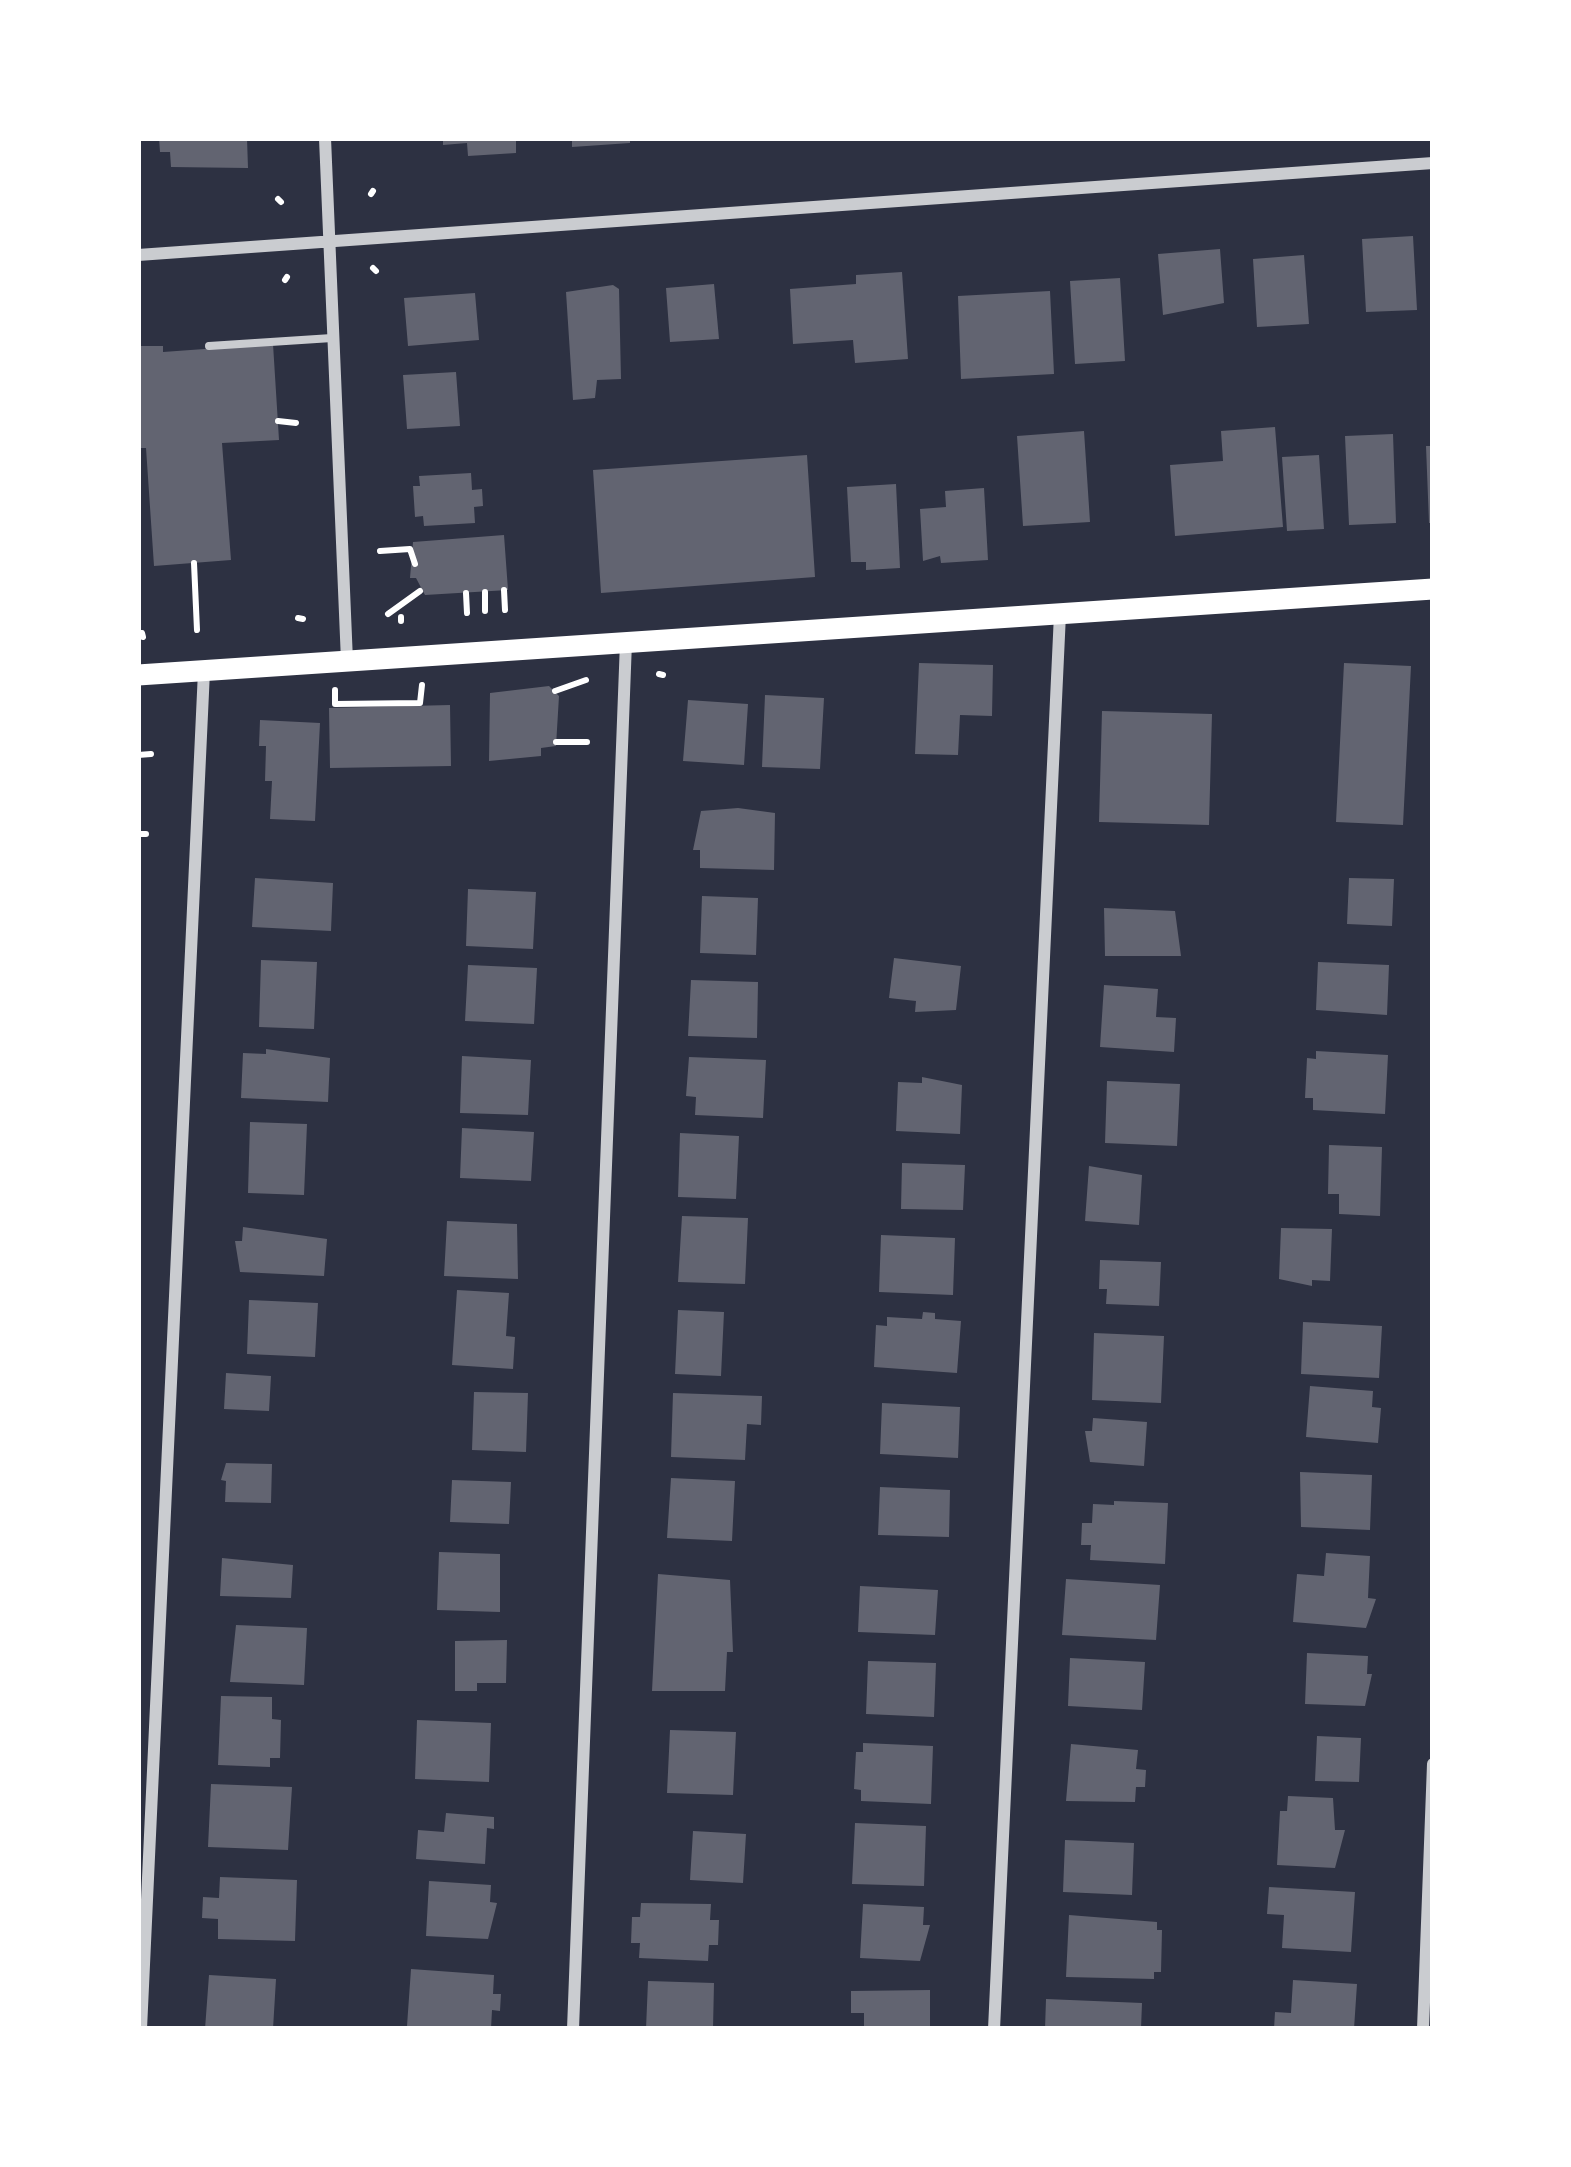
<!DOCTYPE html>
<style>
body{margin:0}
#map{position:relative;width:1571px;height:2167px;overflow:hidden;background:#2d3142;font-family:"Space Grotesk",sans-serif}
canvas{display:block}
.frame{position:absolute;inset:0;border:141px solid #fff;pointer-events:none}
</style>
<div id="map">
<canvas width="1571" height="2167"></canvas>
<div class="frame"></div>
</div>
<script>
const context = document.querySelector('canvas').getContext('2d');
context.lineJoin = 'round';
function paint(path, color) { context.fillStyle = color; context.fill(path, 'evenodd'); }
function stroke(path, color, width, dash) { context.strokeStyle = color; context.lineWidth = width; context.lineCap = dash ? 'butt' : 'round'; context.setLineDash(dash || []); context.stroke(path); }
const building = new Path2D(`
 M159 138H247L248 168 171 167 170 152H160Z
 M443 138H516V153L468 156 467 143 443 145Z
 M572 138H630V143L572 147Z
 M1413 236 1417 310 1366 312 1362 239Z
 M1220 249 1224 303 1163 315 1158 254Z
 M1304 255 1309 324 1257 327 1253 259Z
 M902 272 908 359 855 363 853 340 793 344 790 289 856 284V275Z
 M1120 278 1125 361 1075 364 1070 281Z
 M714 284 719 339 670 342 666 288Z
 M613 285 619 289 621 379 597 380 595 398 573 400 566 292Z
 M1050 291 1054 374 961 379 958 296Z
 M475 293 479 340 408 346 404 298Z
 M273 344 279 440 222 443 231 560 154 566 146 448H140L138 346H163V352Z
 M456 372 460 426 407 429 403 375Z
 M1275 427 1283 527 1175 536 1170 465 1223 461 1221 431Z
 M1084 431 1090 522 1023 526 1017 436Z
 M1393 434 1396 523 1349 525 1345 436Z
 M1426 446H1433V523H1429Z
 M807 455 815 577 601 593 593 470Z
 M1319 455 1324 529 1287 531 1282 457Z
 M471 473 472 490 482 489 483 506 474 507 475 523 424 526 423 516 415 517 413 486H420L419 476Z
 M896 484 900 568 866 570V562H851L847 487Z
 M984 488 988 560 941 563 940 556 923 561 920 509 946 507 945 491Z
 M504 535 508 590 425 595 416 578H410L413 542Z
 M919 663 993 665 992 716 960 715 958 755 915 754Z
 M1344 663 1411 666 1403 825 1336 822Z
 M549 686 559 696 556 746 541 748V756L489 761 490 693Z
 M765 695 824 698 820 769 762 767Z
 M688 700 748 704 744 765 683 761Z
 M450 705 451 766 330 768 329 708Z
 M1102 711 1212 714 1209 825 1099 822Z
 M260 720 320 723 315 821 270 819 272 781H265L266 746H259Z
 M738 808 775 813 774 870 700 868V850H693L701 811Z
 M255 878 333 883 331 931 252 927Z
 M1349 878 1394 879 1392 926 1347 924Z
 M468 889 536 892 533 949 466 946Z
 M702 896 758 898 756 955 700 953Z
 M1104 908 1175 911 1181 956H1105Z
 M894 958 961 966 956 1010 915 1012 916 1001 889 998Z
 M261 960 317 962 314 1029 259 1027Z
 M1318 962 1389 965 1387 1015 1316 1010Z
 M468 965 537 968 534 1024 465 1021Z
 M691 980 758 982 757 1038 688 1036Z
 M1104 985 1158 989 1156 1017 1176 1018 1174 1052 1100 1047Z
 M266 1049 330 1058 328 1102 241 1098 243 1053 266 1054Z
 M1316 1051 1388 1055 1385 1114 1313 1110V1098H1305L1307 1058 1316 1059Z
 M462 1056 531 1060 528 1115 460 1113Z
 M689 1057 766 1060 763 1118 695 1115 696 1097 686 1096Z
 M922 1077 962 1085 960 1134 896 1131 898 1082 922 1083Z
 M1107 1081 1180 1084 1177 1146 1105 1143Z
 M250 1122 307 1124 304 1195 248 1193Z
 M462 1128 534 1132 531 1181 460 1178Z
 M680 1133 739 1136 736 1199 678 1197Z
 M1329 1145 1382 1147 1380 1216 1339 1214V1194H1328Z
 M902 1163 965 1165 963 1210 901 1209Z
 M1089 1166 1142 1175 1139 1225 1085 1221Z
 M682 1216 748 1218 745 1284 678 1282Z
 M447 1221 517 1224 518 1279 444 1276Z
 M243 1227 327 1239 324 1276 240 1272 235 1241H242Z
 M1281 1228 1332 1229 1330 1281 1312 1280V1286L1279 1279Z
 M881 1235 955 1238 953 1295 879 1292Z
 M1100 1260 1161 1262 1159 1306 1106 1304 1107 1289H1099Z
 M457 1290 509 1293 506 1336 515 1337 513 1369 452 1365Z
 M249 1300 318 1303 315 1357 247 1354Z
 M678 1310 724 1312 721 1376 675 1374Z
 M923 1312 935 1313V1319L961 1321 957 1373 874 1367 876 1325 887 1326V1317L922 1319Z
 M1303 1322 1382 1326 1379 1378 1301 1374Z
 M1094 1333 1164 1336 1161 1403 1092 1400Z
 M226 1373 271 1376 269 1411 224 1409Z
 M1310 1386 1373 1391 1372 1407 1381 1408 1378 1443 1306 1437Z
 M474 1392 528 1393 526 1452 472 1450Z
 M673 1393 762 1396 761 1425 747 1424 745 1460 671 1457Z
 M882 1403 960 1407 958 1458 880 1454Z
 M1093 1418 1147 1422 1144 1466 1090 1462 1085 1431H1092Z
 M226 1463 272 1464 271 1503 225 1502 226 1481 221 1480Z
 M1300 1472 1372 1475 1370 1530 1301 1527Z
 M671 1478 735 1481 732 1541 667 1538Z
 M452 1480 511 1482 509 1524 450 1522Z
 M880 1487 950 1490 949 1537 878 1535Z
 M1114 1501 1168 1503 1165 1564 1090 1560 1091 1545H1081L1082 1523H1092L1093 1504 1114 1505Z
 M439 1552 500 1554V1612L437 1610Z
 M1326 1553 1370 1556 1368 1598 1376 1599 1366 1628 1293 1622 1297 1574 1324 1576Z
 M222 1558 293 1565 291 1598 220 1596Z
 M658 1574 730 1580 733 1652H727L725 1691H652Z
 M1066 1579 1160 1585 1156 1640 1062 1635Z
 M860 1586 938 1590 935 1635 858 1632Z
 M236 1625 307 1628 304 1685 230 1682Z
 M507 1640 506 1683H477V1691H455V1641Z
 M1307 1653 1368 1656 1367 1674H1372L1365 1706 1305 1704Z
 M1070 1658 1145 1662 1142 1710 1068 1706Z
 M868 1661 936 1663 934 1717 866 1714Z
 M221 1696 272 1697V1719L281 1720 280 1758H270V1767L218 1765Z
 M417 1720 491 1723 489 1782 415 1779Z
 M670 1730 736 1732 733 1795 667 1793Z
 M1317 1736 1361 1738 1359 1782 1315 1781Z
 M863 1743 933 1746 931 1804 861 1801V1790L854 1789 856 1752H863Z
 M1071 1744 1138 1750 1136 1769 1146 1770 1145 1787H1136L1135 1802 1066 1801Z
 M211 1784 292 1787 288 1850 208 1847Z
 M1288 1796 1333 1798 1335 1830H1345L1335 1868 1277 1865 1280 1811H1287Z
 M446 1813 494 1817V1829L487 1828 485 1864 416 1859 418 1830 444 1832Z
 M855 1823 926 1826 924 1886 852 1884Z
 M693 1831 746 1834 743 1883 690 1880Z
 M1065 1840 1134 1843 1132 1895 1063 1892Z
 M220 1877 297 1880 295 1941 218 1939V1919L202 1918 203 1897 219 1898Z
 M429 1881 491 1885 490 1902 497 1903 488 1939 426 1936Z
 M1269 1887 1355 1892 1351 1952 1282 1948 1284 1915 1267 1914Z
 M641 1903 711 1904 710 1920H719L718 1945H709L708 1961 639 1958 640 1943H631L632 1917H640Z
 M863 1904 924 1907 923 1925H930L920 1961 860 1958Z
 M1069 1915 1157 1922V1930H1162L1161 1972H1154V1979L1066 1977Z
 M411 1969 494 1975 493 1994H501L500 2011 492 2010 491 2029 407 2026Z
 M209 1975 276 1979 273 2029H205Z
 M1293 1980 1357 1984 1354 2029H1274L1275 2012 1291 2013Z
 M648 1981 714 1983 713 2029H646Z
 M930 1990V2029H864V2013H851V1991Z
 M1046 1999 1142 2003 1141 2029H1045Z`);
const path = new Path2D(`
 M371 194 373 191
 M278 199 281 202
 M373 268 376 271
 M285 280 287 277
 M278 421 296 423
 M380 551 410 549 415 564
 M194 563 197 630
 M504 590 505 610
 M485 592V611
 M466 593 467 613
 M388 614 420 591
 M298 618 303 619
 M401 621V617
 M142 633 143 637
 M659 674 663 675
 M335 690V704L420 703 422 685
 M555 691 586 680
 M556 742H587
 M138 755 151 754
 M138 834H146`);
const service = new Path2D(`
 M209 346 332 338`);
const minor = new Path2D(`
 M325 138 347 661
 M138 255 1433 163
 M141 2029 204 671
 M573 2029 626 642
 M994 2029 1060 614
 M1423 2029 1433 1764`);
const secondary = new Path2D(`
 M138 675 1433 589`);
paint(building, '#626471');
stroke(path, '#fff', 6);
stroke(service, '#caccd0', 8);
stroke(minor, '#caccd0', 12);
stroke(secondary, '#fff', 21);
</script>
